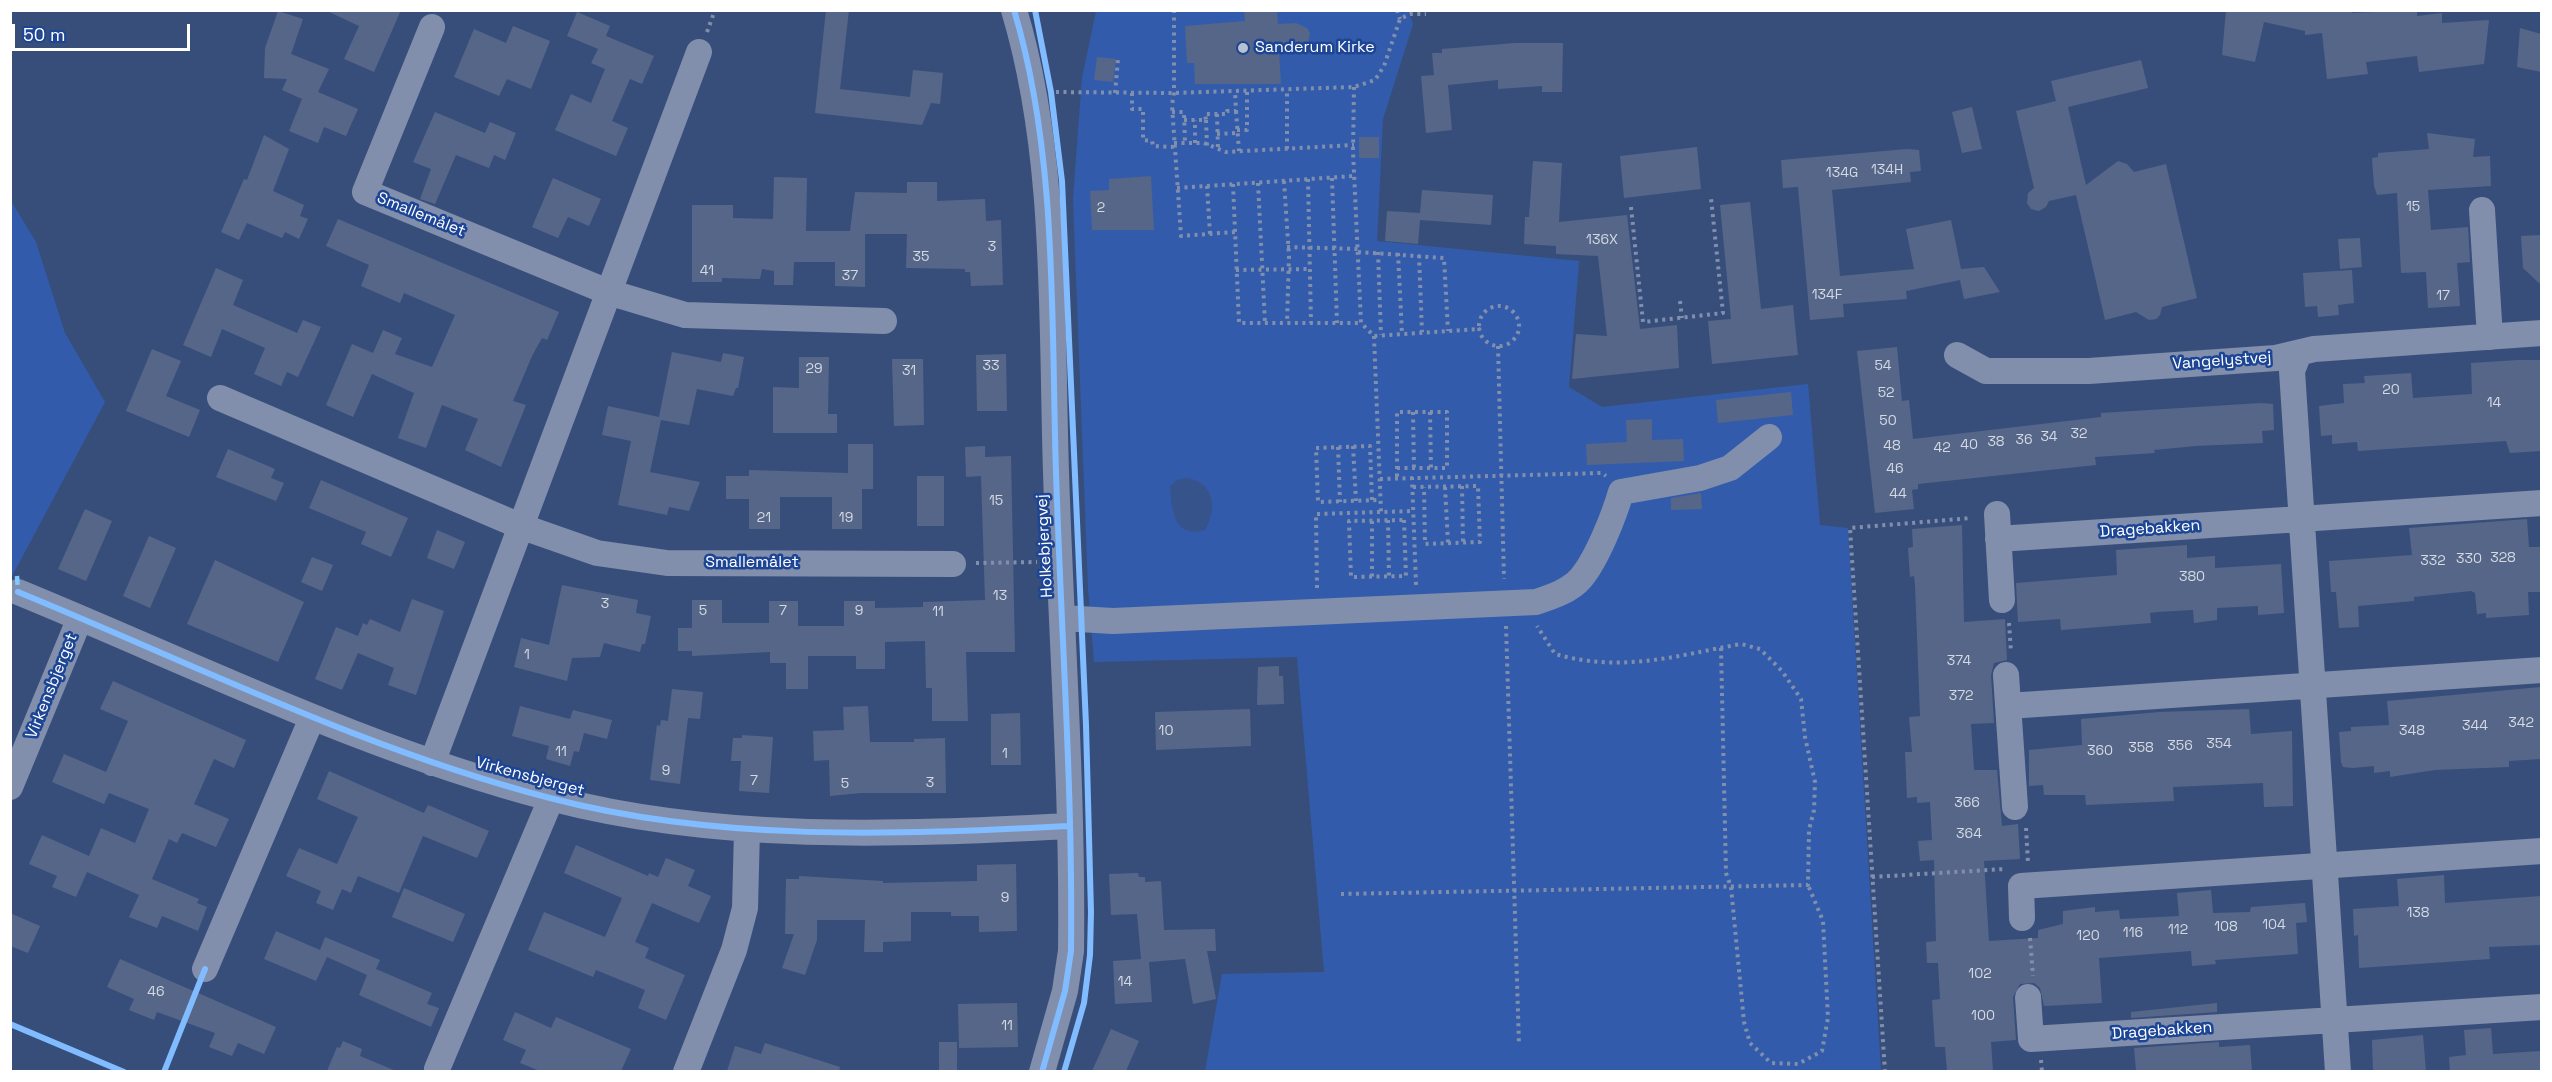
<!DOCTYPE html>
<meta charset="utf-8">
<style>
body{margin:0}
#map{position:relative;width:2552px;height:1082px;overflow:hidden;background:#384e7a;font-family:"Space Grotesk",sans-serif}
canvas{display:block}
.frame{position:absolute;inset:0;border:12px solid #fff;pointer-events:none}
.scale{position:absolute;left:12px;top:24px;width:178px;height:27px;box-sizing:border-box;border:3px solid #fff;border-top:0;padding-left:8px;font-size:18px;line-height:21px;white-space:nowrap;color:#fff;-webkit-text-stroke:4px #1d4595;paint-order:stroke}
</style>
<div id="map">
<canvas width="2552" height="1082"></canvas>
<div class="frame"></div>
<div class="scale">50 m</div>
</div>
<script>
const context = document.querySelector('canvas').getContext('2d');
context.lineJoin = 'round';
function paint(path, color) { context.fillStyle = color; context.fill(path, 'evenodd'); }
function stroke(path, color, width, dash) { context.strokeStyle = color; context.lineWidth = width; context.lineCap = dash ? 'butt' : 'round'; context.setLineDash(dash || []); context.stroke(path); }
function write(font, color, halo, rows, align = 'center') {
  context.font = font + ' "Space Grotesk",sans-serif'; context.lineWidth = 5; context.setLineDash([]); context.textBaseline = 'middle'; context.strokeStyle = halo; context.fillStyle = color; for (const [text, x, y, turn = 0] of rows) {
    context.save(); context.translate(x, y); context.rotate((+turn || 0) * Math.PI / 180); context.textAlign = isNaN(turn) ? turn : align; if (halo) context.strokeText(text, 0, 0); context.fillText(text, 0, 0); context.restore();
  }
}
const green = new Path2D(`
 M1096 11H1408L1413 24 1383 119 1377 241 1579 261 1569 387 1602 407 1808 384 1820 525 1848 528 1881 1071H1205L1222 974 1324 972 1297 657 1094 662 1088 588 1073 199 1082 78Z
 M11 201 36 242 65 333 105 402 11 578Z`);
const water = new Path2D(`
 M1186 478C1214 481 1218 509 1205 530 1173 539 1172 510 1170 486L1177 480Z`);
const building = new Path2D(`
 M325 10H401L374 72 344 59 359 26Z
 M826 10H849L840 89 910 97 913 70 943 73 940 104 931 103 922 125 815 113Z
 M1244 10H1277L1278 24 1296 23 1307 28 1310 33 1308 43 1301 50 1279 51 1281 84H1195L1194 63H1187L1185 26 1245 21Z
 M2226 10H2352V13L2417 10V16L2442 13V23L2489 20 2484 64 2419 72 2417 56 2366 62 2368 74 2327 79 2322 33 2305 35V31L2264 22 2255 62 2222 55Z
 M278 11 303 19 291 54 329 69 318 92 358 109 346 136 324 127 318 143 289 131 302 99 282 90 287 79 264 78 265 48Z
 M577 12 610 26 606 36 654 56 642 84 630 79 612 121 628 128 616 156 555 130 571 94 591 103 605 69 591 63 598 49 567 36Z
 M513 26 550 41 531 89 507 79 499 96 454 77 474 29 506 43Z
 M2520 28 2541 34V72L2517 67Z
 M1515 43H1563L1562 92H1542V86L1498 89V80L1448 85 1452 130 1426 133 1421 76 1434 75 1432 53H1442V49Z
 M1097 57 1116 59 1113 82 1094 80Z
 M2141 60 2148 88 2068 107 2086 185 2118 161 2127 164 2134 172 2166 164 2197 298 2162 307 2160 315 2156 319 2149 320 2136 312 2105 320 2076 195 2049 201 2046 207 2039 211 2031 209 2027 203 2028 193 2034 188 2016 111 2056 101 2051 81Z
 M1972 107 1982 149 1962 153 1952 112Z
 M435 112 485 133 490 122 516 133 505 160 494 155 489 168 456 155 435 204 420 199 431 169 413 162Z
 M2427 133 2475 139 2473 157 2490 156 2491 186 2428 190 2431 230 2468 227 2470 262 2457 263 2460 306 2428 308 2426 272 2401 273 2397 193 2377 195 2374 186 2372 158 2378 157V153L2429 149Z
 M264 135 289 149 273 191 304 205 300 216 308 219 299 239 285 232 282 238 247 223 239 240 221 232 244 179 247 180Z
 M1359 137H1379V158H1359Z
 M1697 147 1701 189 1624 198 1620 156Z
 M1907 149 1919 150 1921 171 1910 172 1911 182 1832 190 1840 276 1914 269 1906 229 1951 220 1961 269 1984 267 2000 292 1964 299 1960 280 1906 291 1907 299 1843 304 1844 317 1810 320 1798 187 1783 188 1781 160Z
 M1533 161 1562 163 1559 222 1627 215 1640 329 1677 325 1679 368 1572 379 1576 334 1607 336 1598 256 1556 254V246L1524 244 1525 217H1529Z
 M1151 176 1154 230H1092L1090 191 1109 190V179Z
 M774 177 807 178 806 231H850L855 192 907 193V182H937V201L985 199 986 221 1001 220 1003 285 971 286 970 272H965V269L906 268 907 234H865V287L835 286V262H794L793 285H774V271L762 269 760 279 722 278V282H692V205H733V218L773 219Z
 M553 178 601 199 589 226 568 217 558 238 532 227Z
 M1422 190 1493 195 1491 225 1420 220 1418 244 1385 241 1387 211 1420 213Z
 M1750 202 1761 309 1793 305 1798 355 1712 364 1708 321 1731 319 1720 205Z
 M338 219 559 312 547 340 542 338 532 356 513 401 526 405 501 467 465 450 478 419 442 405 426 448 398 438 414 393 372 374 353 417 326 405 352 344 373 353 383 330 402 338 395 354 432 367 455 315 404 293 400 303 361 286 369 265 326 246Z
 M2541 235V285L2523 268 2521 236Z
 M2360 238 2362 267 2340 269 2338 239Z
 M216 268 243 280 233 305 297 333 303 320 321 327 298 377 287 372 281 386 254 374 265 348 222 329 211 357 183 345Z
 M2352 270 2354 303 2338 305 2339 315 2318 317 2317 306 2305 307 2303 273Z
 M1897 347 1902 401 1909 400 1913 439 2101 417V413L2261 403 2273 404 2274 430 2262 431 2263 443 2196 446 2154 450 2155 453 2095 457 2096 465 1918 484V489L1912 490 1914 509 1875 513 1857 351Z
 M152 349 181 361 166 396 200 410 189 437 126 411Z
 M672 352 721 362 723 353 744 357 738 388H736L733 396 697 389 689 425 661 420 650 472 700 482 689 511 669 507 667 515 618 505 631 441 602 435 608 406 659 417Z
 M1006 354 1007 411H977L976 355Z
 M799 357H829L828 414H837V433H773V387L799 388Z
 M892 359H923L924 425 894 426Z
 M2518 360H2541V451L2510 453 2506 441 2358 451 2357 442 2332 444V435L2321 436 2319 406 2344 403 2343 384 2365 383 2364 376 2411 373 2413 398 2472 394 2471 363Z
 M1791 392 1793 415 1718 423 1716 400Z
 M1652 419V440L1683 439 1684 461 1587 465 1586 444 1627 442 1626 420Z
 M848 444H873V489H862V529H832V497H780V529H749V499H726V476H749V470L848 473Z
 M985 446V457L1011 456 1015 652H966L968 721H932V688H926L925 641 885 642V669H856V656H808V689H786V663H770V652L692 656V651H678V628H692V600H722V623H769V601H798V626H844V601H875V608L923 607V602L985 600 981 476 966 477 965 447Z
 M228 449 275 469 271 478 284 483 276 501 216 477Z
 M917 476H944V526H917Z
 M321 480 408 518 391 557 361 544 366 532 309 508Z
 M1701 493 1702 509 1671 510V498Z
 M85 509 112 521 86 581 58 569Z
 M2527 519 2529 547H2541V592H2528L2529 615 2486 618V613L2477 614 2475 593 2471 591 2414 597V601L2358 606 2359 627 2339 628 2336 592H2331L2329 561 2412 555 2409 528Z
 M1962 525 1964 622 2005 619 2007 660 1994 663 1991 675 1994 723 1971 724 1974 770H1997L2002 826 2018 824 2020 859 1984 861 1989 941 2038 938V930L2063 924V911L2095 907V912L2119 910 2120 919 2179 916 2177 893 2211 890 2213 913 2250 912 2251 907 2305 903 2307 922 2296 923 2298 954 2215 960 2216 964 2192 966 2191 951 2099 958 2102 1003 2044 1006 2040 988 2034 983 2020 984 2013 997 2016 1040 1991 1042 1993 1071H1947L1945 1047H1935L1932 1000 1940 999 1938 963H1927L1926 942 1936 941 1934 860 1920 861 1918 841 1932 840 1930 802 1917 803V797L1907 798 1905 752H1912L1909 717 1920 716 1915 584 1914 576 1910 577 1908 548 1913 547 1912 529Z
 M437 530 465 542 454 569 427 558Z
 M149 536 176 548 150 608 123 596Z
 M2187 545V558L2215 556V568L2281 564 2284 613 2258 615V606L2217 608V620L2194 623 2193 610 2157 612 2150 613 2151 623 2061 630 2060 619 2018 622 2016 583 2117 575 2116 550Z
 M312 557 333 565 322 591 301 582Z
 M215 560 304 602 278 662 187 624Z
 M562 585 638 600 636 613 651 616 645 644H642L640 652 604 643 600 657 572 658 567 681 514 667 521 638 549 645Z
 M412 599 444 611 416 695 388 685 394 668 358 653 342 690 315 679 336 627 358 636 363 623 367 625 370 619 400 632Z
 M1279 666V676H1283L1284 704 1257 705 1258 667Z
 M113 681 246 740 234 768 214 759 194 804 229 819 216 847 182 833 177 843 169 839 152 879 199 899 197 903 207 907 198 931 162 916 157 928 129 917 139 895 87 872 76 897 52 887 57 876 29 864 42 835 89 856 101 828 135 843 149 809 109 793 104 804 52 782 64 754 106 772 128 721 100 709Z
 M2541 687V759L2509 761V767L2435 770 2390 777V771L2374 773V766L2353 768 2343 767 2341 762 2339 732 2351 731V727L2389 725 2387 701Z
 M672 689 703 692 700 719 688 718 680 784 650 780 657 725 660 726 661 720 668 721Z
 M520 706 570 719 573 710 612 720 607 739 584 733 579 752 574 751 570 766 546 759 549 746 512 736Z
 M868 706 870 742H914V739L945 738 946 793H861L830 796 829 760 814 761 813 731 844 730 843 707Z
 M1250 709 1251 746 1156 750 1155 712Z
 M2249 709 2251 734 2292 731 2293 806 2264 807 2263 783 2173 787 2174 801 2086 805 2085 795H2044L2043 785 2029 786V750L2082 745 2081 719 2159 712Z
 M1020 713 1021 765H991V714Z
 M742 735 773 737 769 793 739 791 741 761H731L733 738H742Z
 M329 771 424 813 428 805 489 831 477 858 423 836 399 893 358 876 351 893 342 889 333 910 316 903 321 891 286 876 299 848 337 864 358 817 317 799Z
 M576 845 648 876 649 873 658 877 666 858 695 870 688 886 711 896 699 923 652 903 635 942 649 948 645 958 685 975 666 1020 638 1008 645 990 596 970 593 977 528 950 544 912 605 937 622 898 564 873Z
 M1016 864 1017 931 979 932V916H951V912H911V941L883 942V952H864L865 920H817V940L805 975 782 968 794 934H785L786 879H799V876L883 881V883L977 881V865Z
 M1138 873 1139 877H1145V882L1161 881 1164 930 1215 929 1216 951H1207L1216 999 1193 1004 1185 959 1149 962 1152 1002 1115 1004 1113 961 1141 959 1137 914 1111 915 1109 874Z
 M2444 875 2445 903 2541 896V945L2489 947 2490 959 2359 968 2358 935 2354 936 2353 909 2399 906 2397 879Z
 M404 888 465 914 453 942 392 917Z
 M10 913 40 926 28 953 10 946Z
 M276 931 320 950 325 937 380 960 376 969 432 993 427 1004 439 1008 431 1027 359 995 367 975 327 957 316 981 264 959Z
 M120 959 276 1027 264 1054 238 1043 232 1056 209 1047 215 1033 157 1012 154 1020 129 1010 134 999 107 987Z
 M1017 1003 1018 1047 959 1048 958 1004Z
 M2217 1003V1012L2131 1018V1012Z
 M515 1012 551 1028 556 1017 631 1049 621 1071H540L520 1063 526 1050 503 1040Z
 M2491 1028 2493 1054 2541 1051V1071H2450L2449 1057 2466 1055 2464 1030Z
 M1111 1029 1139 1041 1126 1071H1092Z
 M2423 1035 2426 1071H2373L2372 1040Z
 M343 1041 362 1049 360 1056 396 1071H327L337 1047 340 1048Z
 M939 1042H957V1071H939Z
 M2219 1042V1047L2250 1045 2252 1071 2136 1070 2134 1048Z
 M765 1043 840 1067 839 1071H727L735 1046 761 1054Z`);
const path = new Path2D(`
 M1174 10V93L1172 105 1181 236 1235 232
 M1397 10 1400 19
 M707 32 715 10
 M1354 87 1353 151 1361 323 1374 336 1480 329
 M1056 92 1174 93 1354 87 1375 80 1384 66 1400 19 1410 14H1426
 M1115 93 1118 59
 M1132 93V109H1143V140L1152 141 1153 146 1174 147
 M1236 111 1239 151
 M1172 112H1184L1185 143
 M1217 114 1218 149
 M1184 120H1206L1205 114H1227V111H1236L1235 91
 M1206 120 1207 146
 M1237 130H1247V90
 M1217 134 1237 133
 M1174 143H1204L1226 152 1354 145
 M1195 143V120
 M1287 149V89
 M1332 178 1337 323
 M1308 179 1311 323
 M1284 181 1289 256 1287 323
 M1258 183 1265 323
 M1233 184 1239 323H1361
 M1207 186 1210 234
 M1177 188 1354 176
 M1631 207 1643 322 1723 313 1711 198
 M1287 247 1358 249
 M1358 252 1444 258 1448 331
 M1378 252 1381 335
 M1398 253 1402 334
 M1419 255 1422 332
 M1236 270 1311 269
 M1680 301 1682 318
 M1479 326a20 20 0 1 1 40 0a20 20 0 1 1-40 0Z
 M1374 336 1381 512
 M1498 346 1504 579
 M1413 412 1414 468
 M1430 412 1431 468
 M1353 446 1356 501
 M1338 447 1340 502
 M1397 468H1447V412H1397V478
 M1412 477 1416 585
 M1380 479 1602 473 1606 476
 M1462 486 1463 543
 M1413 487 1478 486 1480 542 1425 544 1424 487
 M1445 487 1448 543
 M1372 500 1370 446 1316 448 1318 502 1380 500
 M1388 520 1389 576
 M1404 520 1406 576 1351 577 1349 521Z
 M1372 521V577
 M976 563 1037 562
 M1317 588 1316 514 1413 511
 M2009 623 2011 652
 M1506 626 1519 1045
 M1721 648 1726 873 1731 887 1744 1022 1750 1043 1771 1063 1798 1064 1822 1051 1828 1018 1823 921 1808 885
 M2026 828 2028 863
 M1872 877 2005 869
 M1341 894 1808 885 1809 830 1814 810 1815 782 1805 737 1801 699 1782 671 1760 649 1741 644C1674 656 1622 673 1555 654L1537 626
 M2030 938 2033 976
 M2041 1060 2042 1072
 M1885 1072 1850 528 1972 518`);
const minor = new Path2D(`
 M1014 10C1058 156 1051 321 1056 472 1061 632 1073 791 1071 951L1065 991 1042 1072
 M432 27 365 192 608 292 685 315 884 321
 M2482 210 2490 337
 M2299 353 2292 371 2338 1072
 M1957 355 1986 371H2089L2276 358 2314 349 2542 333
 M220 398 520 526 597 553 667 563 953 564
 M1997 514 2002 600
 M1998 539 2542 503
 M18 592C194 664 365 750 550 798 718 842 896 835 1068 826
 M1062 618 1113 621 1536 602C1551 597 1570 591 1581 578 1597 559 1614 516 1621 492L1700 478 1730 468 1769 437
 M2006 675 2015 807
 M2008 706 2542 670
 M432 763 699 52
 M10 787 80 618
 M2022 918 2021 886 2542 851
 M205 969 312 718
 M2028 997 2031 1039 2542 1007
 M437 1069 551 799
 M686 1072 734 950 745 908 747 830`);
const quiet = new Path2D(`
 M17 576 18 592`);
const cycleway = new Path2D(`
 M1014 10C1058 156 1051 321 1056 472 1061 632 1073 791 1071 951L1065 991 1042 1072
 M1035 10 1051 92 1062 181 1086 725 1091 912 1090 955 1084 1003 1064 1072
 M18 592C194 664 365 750 550 798 718 842 896 835 1068 826
 M10 1024 124 1072
 M164 1072 205 969`);
const markers = [
 [1243,48,6,"#b9c1d0"]
];
const numberNames = [
 ["134H",1887,170],
 ["134G",1842,173],
 ["15",2413,207],
 ["2",1101,208],
 ["136X",1602,240],
 ["3",992,247],
 ["35",921,257],
 ["41",707,271],
 ["37",850,276],
 ["134F",1827,295],
 ["17",2443,296],
 ["33",991,366],
 ["54",1883,366],
 ["29",814,369],
 ["31",909,371],
 ["20",2391,390],
 ["52",1886,393],
 ["14",2494,403],
 ["50",1888,421],
 ["32",2079,434],
 ["34",2049,437],
 ["36",2024,440],
 ["38",1996,442],
 ["40",1969,445],
 ["48",1892,446],
 ["42",1942,448],
 ["46",1895,469],
 ["44",1898,494],
 ["15",996,501],
 ["21",764,518],
 ["19",846,518],
 ["328",2503,558],
 ["330",2469,559],
 ["332",2433,561],
 ["380",2192,577],
 ["13",1000,596],
 ["3",605,604],
 ["5",703,611],
 ["7",783,611],
 ["9",859,611],
 ["11",938,612],
 ["1",527,655],
 ["374",1959,661],
 ["372",1961,696],
 ["342",2521,723],
 ["344",2475,726],
 ["10",1166,731],
 ["348",2412,731],
 ["354",2219,744],
 ["356",2180,746],
 ["358",2141,748],
 ["360",2100,751],
 ["11",561,752],
 ["1",1005,754],
 ["9",666,771],
 ["7",754,781],
 ["3",930,783],
 ["5",845,784],
 ["366",1967,803],
 ["364",1969,834],
 ["9",1005,898],
 ["138",2418,913],
 ["104",2274,925],
 ["108",2226,927],
 ["112",2178,930],
 ["116",2133,933],
 ["120",2088,936],
 ["102",1980,974],
 ["14",1125,982],
 ["46",156,992],
 ["100",1983,1016],
 ["11",1007,1026]
];
const poiNames = [
 ["Sanderum Kirke",1255,48]
];
const streetNames = [
 ["Smallemålet",421,215,22],
 ["Vangelystvej",2222,361,-4],
 ["Dragebakken",2150,529,-4],
 ["Holkebjergvej",1045,546,-93],
 ["Smallemålet",752,563],
 ["Virkensbjerget",52,686,-68],
 ["Virkensbjerget",530,777,15],
 ["Dragebakken",2162,1031,-4]
];
paint(green, '#325cab');
paint(water, '#36538c');
paint(building, '#556689');
stroke(path, '#818fad', 4, [3, 4.5]);
stroke(minor, '#818fad', 26);
stroke(quiet, '#80caff', 4.5, [9, 4.5]);
stroke(cycleway, '#80bcff', 6);
for (const [x, y, r, color] of markers) { const dot = new Path2D(); dot.arc(x, y, r, 0, 2 * Math.PI); context.fillStyle = color; context.fill(dot); stroke(dot, '#1d4595', 2); }
write('14px', '#d4d9e2', null, numberNames);
write('16px', '#fff', '#1d4595', poiNames, 'left');
write('16px', '#fff', '#1d4595', streetNames);
</script>
